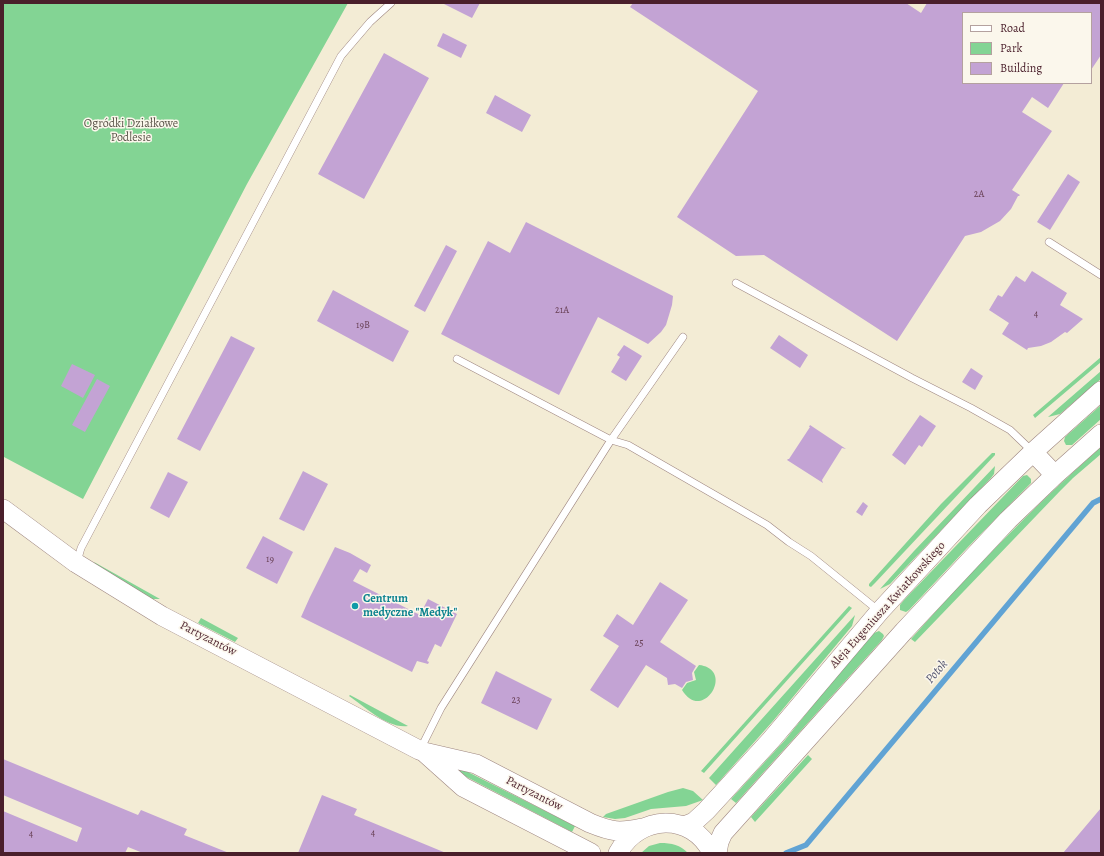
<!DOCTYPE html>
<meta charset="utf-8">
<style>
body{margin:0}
#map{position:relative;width:1104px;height:856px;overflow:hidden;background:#f3ecd5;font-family:Alegreya,serif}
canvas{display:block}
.frame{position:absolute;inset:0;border:4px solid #4a1f2b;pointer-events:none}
.legend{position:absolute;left:962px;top:12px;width:130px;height:72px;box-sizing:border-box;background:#fbf7ec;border:1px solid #b4a19f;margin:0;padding:5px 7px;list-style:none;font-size:12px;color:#4a1f2b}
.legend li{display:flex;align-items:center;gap:8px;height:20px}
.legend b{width:20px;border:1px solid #b4a19f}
</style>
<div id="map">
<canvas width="1104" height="856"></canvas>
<div class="frame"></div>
<ul class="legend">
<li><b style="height:5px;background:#fff"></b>Road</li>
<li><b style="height:11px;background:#83d494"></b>Park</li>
<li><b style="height:11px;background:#c3a3d4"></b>Building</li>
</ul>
</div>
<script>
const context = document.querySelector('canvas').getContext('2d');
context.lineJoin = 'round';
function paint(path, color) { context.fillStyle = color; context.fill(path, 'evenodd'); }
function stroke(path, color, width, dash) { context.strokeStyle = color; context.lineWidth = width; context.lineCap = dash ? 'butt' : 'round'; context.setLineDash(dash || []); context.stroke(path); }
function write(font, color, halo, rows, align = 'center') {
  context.font = font + ' Alegreya,serif'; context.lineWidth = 3; context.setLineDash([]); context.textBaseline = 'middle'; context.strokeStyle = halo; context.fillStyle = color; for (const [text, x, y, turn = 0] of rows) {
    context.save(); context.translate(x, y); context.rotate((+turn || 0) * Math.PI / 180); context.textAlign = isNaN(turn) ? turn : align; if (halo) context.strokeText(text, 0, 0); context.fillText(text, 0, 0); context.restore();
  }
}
const green = new Path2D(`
 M3 3H348L247 184 83 499 4 457 3 455Z
 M1101 357V362L1035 418 1033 415Z
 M1101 371V379L1060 414 1048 417Z
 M1101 405V419L1072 445H1066L1064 441 1065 437Z
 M1101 447V454L1073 478 1061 490 915 642 911 639C971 571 1034 506 1101 447Z
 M992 453H995V455L875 583 871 587 869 586V584L941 504Z
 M995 466 994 474 991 478 890 584 880 589 914 551Z
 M1027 475 1031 479V483L967 548 909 610 906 612 900 610V605L904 600 1023 476Z
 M94 562 160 599H152L96 565Z
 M849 606 852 608 704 773 701 771Z
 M855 615 852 626 773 721 716 785 709 778Z
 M201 618 238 638 235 642 198 623Z
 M879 631 883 634 884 636 882 640 736 803 731 799 785 740 834 679 874 633Z
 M699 665C736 669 703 724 682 690L687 683 696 680 694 672Z
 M350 695 408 726C388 729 365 707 349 696Z
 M808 755 812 759 755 822 751 817Z
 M460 768 575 826 572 832 457 772V769Z
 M683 788 693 791 703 800 686 806 651 809 625 818 615 819 603 817 606 814 668 792Z
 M660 843C672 843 680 845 688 853H641L649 846Z`);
const stream = new Path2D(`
 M786 853 806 845 1093 503 1101 499`);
const building = new Path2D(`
 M442 3H480L472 18Z
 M633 3H906L921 13 927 3H1101V55L1091 70V13H963V83H1064L1048 108 1032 97 1022 112 1052 131 1012 190 1020 195 1019 196H1018L1011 209 1000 221 981 232 965 236 897 341 764 255 736 256 677 217 758 91 630 7Z
 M443 33 467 45 461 58 437 46Z
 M384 53 429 78 364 199 318 174Z
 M495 95 531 115 522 132 486 113Z
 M1068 174 1080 182 1050 230 1037 222Z
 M526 222 673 296 672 305 666 325 661 332 648 344 598 317 559 395 441 334 488 241 510 253Z
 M446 245 457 251 425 312 414 306Z
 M1032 271 1067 293 1060 305 1083 319 1067 333 1065 332 1051 342 1041 346 1028 348 1027 350 1002 334 1009 323 989 310 998 295 1002 297 1016 276 1025 282Z
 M333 290 409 331 393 362 317 321Z
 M779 335 808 355 800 368 770 348Z
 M231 336 255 348 200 451 177 439Z
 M624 345 642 356 626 381 611 372 620 357 617 355Z
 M72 364 95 375 83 398 61 386Z
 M971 368 983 376 975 390 962 382Z
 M97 379 110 386 85 432 72 425Z
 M920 415 936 426 922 447 919 445 905 465 892 455Z
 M810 425 846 449 842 448 822 480 823 483 787 460 788 459H789L810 427H809Z
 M303 471 328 484 304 531 279 519Z
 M168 472 188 482 169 518 150 508Z
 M863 502 868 506 862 516 856 512Z
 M263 536 293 552 277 584 246 568Z
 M335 547 350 553 371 565 367 573 360 569 353 581 420 615 428 599 457 614 441 647 435 644 427 661 429 662 428 664 417 661 412 672 301 617 310 597Z
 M660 582 688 600 660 642 696 666 692 673 693 680 686 682 682 688 675 684 668 685 667 678 646 665 618 708 590 690 619 646 603 636 617 614 633 625Z
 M496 671 552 699 537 730 481 703Z
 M3 759 138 815 141 810 187 829 184 835 229 853H143L128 847 125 853H3V811L77 842 82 828 3 795Z
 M322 795 357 809 354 815 446 853H298Z
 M1101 808V853H1063Z`);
const service = new Path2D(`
 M1049 242 1101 275
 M736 283 912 378 971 408 1010 430 1033 452
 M457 359 611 440 683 337
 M77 562 81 548 341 56 370 22 391 3
 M420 750 441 708 611 440 628 445 767 525 789 542 811 556 879 611`);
const tertiary = new Path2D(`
 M1033 452 1055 475
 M3 509 76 563 162 616 419 750 424 752 476 764 590 823C612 832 619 833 642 828
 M425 753 463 787 591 853
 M684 826 694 822 706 811 771 740 880 611 978 505 1033 452 1101 391
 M618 853C639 814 692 812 712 853
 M717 853 719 842 723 833 904 631 1008 520 1055 475 1101 434`);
const markers = [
 [355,606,4,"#0f9aa8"]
];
const numberNames = [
 ["2A",979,195],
 ["21A",562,311],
 ["4",1036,315],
 ["19B",363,326],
 ["19",270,560],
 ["25",639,644],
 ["23",516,701],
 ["4",373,834],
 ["4",31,835]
];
const parkNames = [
 ["Ogródki Działkowe",131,124],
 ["Podlesie",131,138]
];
const cultureNames = [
 ["Centrum",363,599],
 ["medyczne \"Medyk\"",363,613]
];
const streetNames = [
 ["Aleja Eugeniusza Kwiatkowskiego",888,605,-48],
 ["Partyzantów",208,639,27],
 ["Partyzantów",534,794,27]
];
const waterNames = [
 ["Potok",937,672,-50]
];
paint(green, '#83d494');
stroke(stream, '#60a3d4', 5.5);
paint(building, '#c3a3d4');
stroke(service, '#9e8680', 8);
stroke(tertiary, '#9e8680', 20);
stroke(service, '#fff', 7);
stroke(tertiary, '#fff', 19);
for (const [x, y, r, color] of markers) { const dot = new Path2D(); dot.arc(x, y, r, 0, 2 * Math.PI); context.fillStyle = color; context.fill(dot); stroke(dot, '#fbf7ec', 1.5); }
write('10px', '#684055', null, numberNames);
write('12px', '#5b554a', '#fbf7ec', parkNames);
write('bold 12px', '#0d838f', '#fbf7ec', cultureNames, 'left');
write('12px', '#4a1f2b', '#fbf7ec', streetNames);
write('italic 13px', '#53546f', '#fbf7ec', waterNames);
</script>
